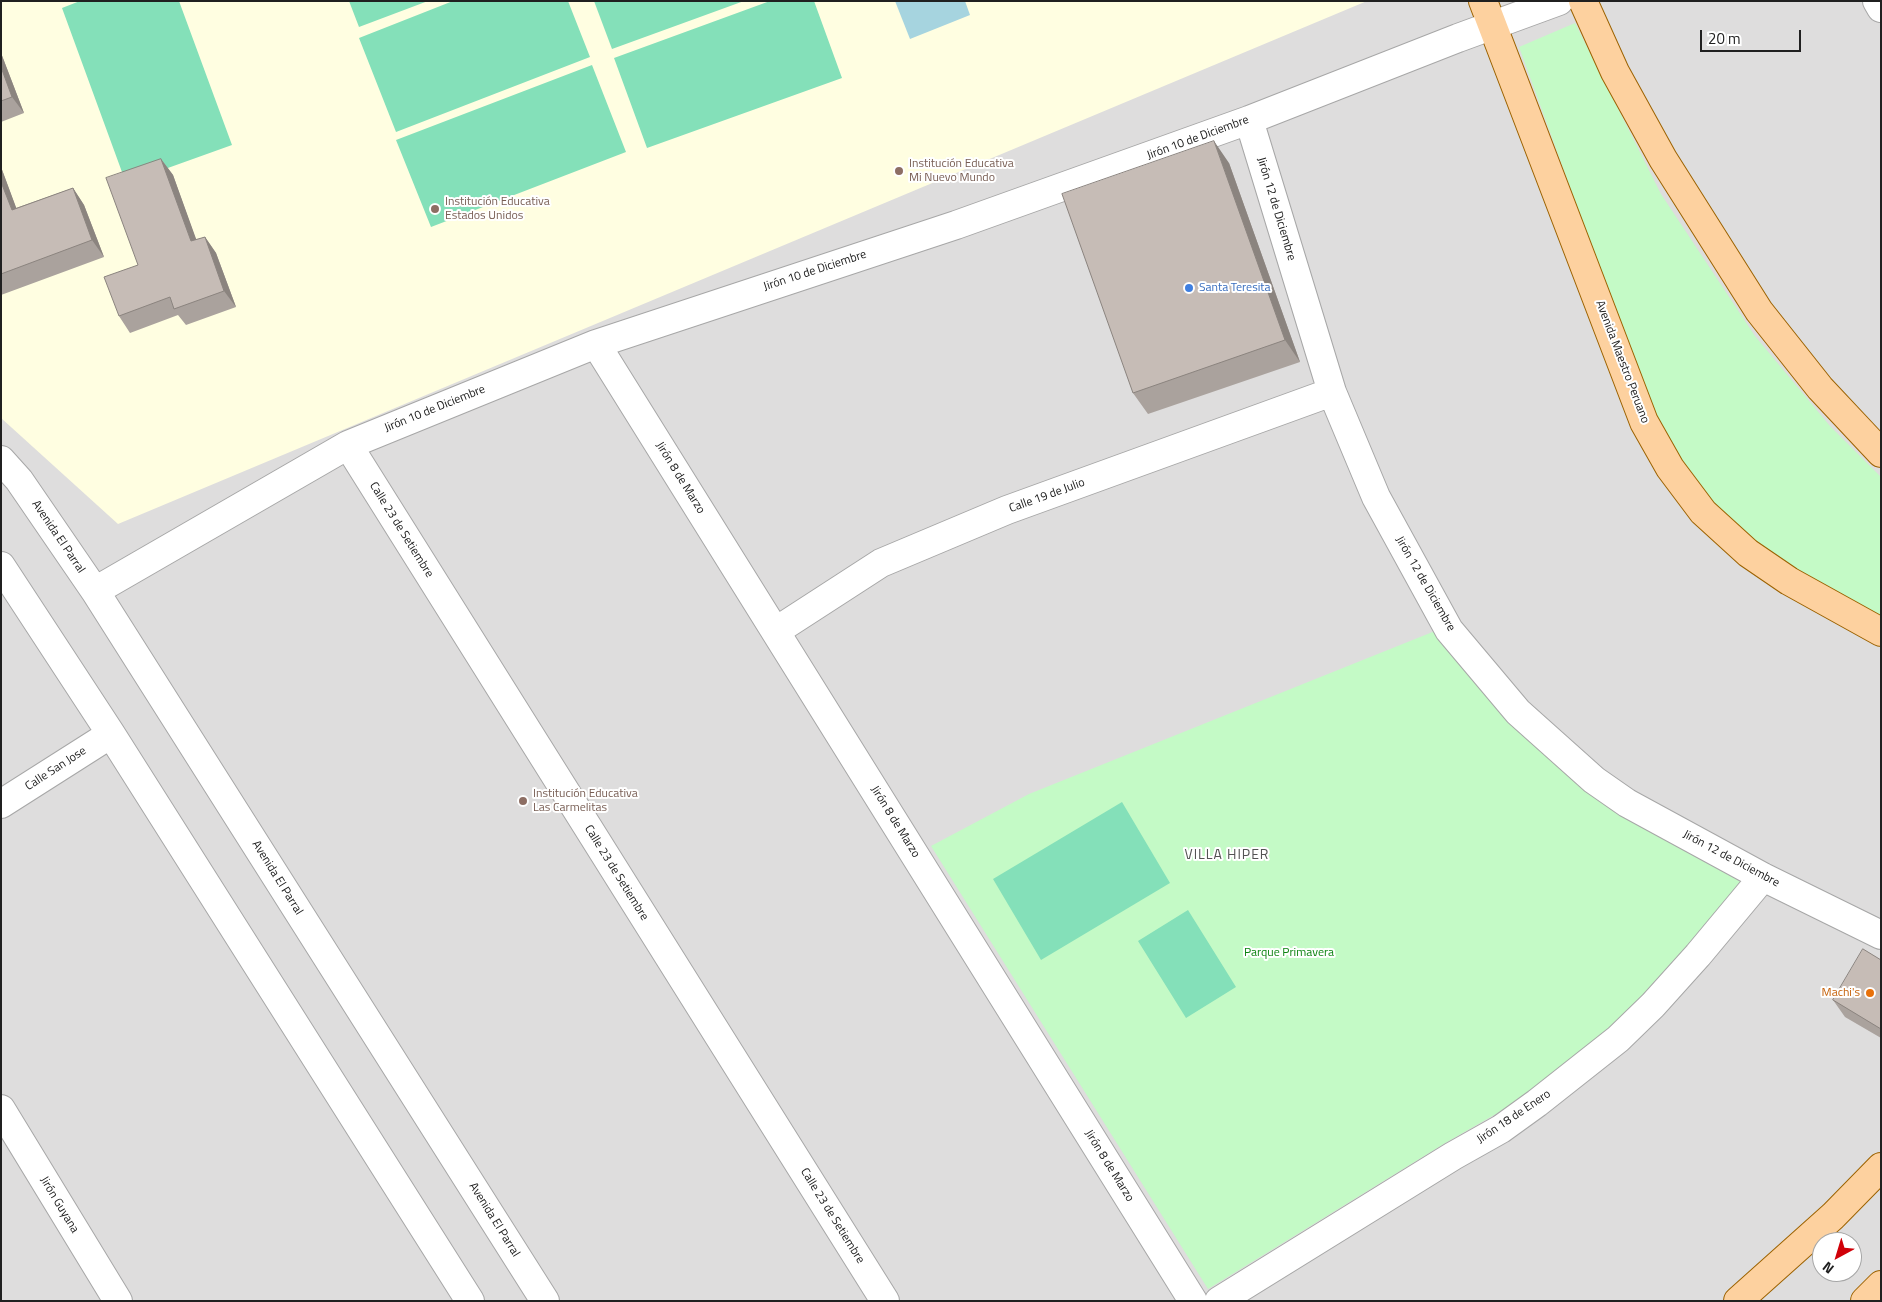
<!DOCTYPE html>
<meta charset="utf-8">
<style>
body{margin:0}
#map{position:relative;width:1882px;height:1302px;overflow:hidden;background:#f1ede6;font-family:"Titillium Web",sans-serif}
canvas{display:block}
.frame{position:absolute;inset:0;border:2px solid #202020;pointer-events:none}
.north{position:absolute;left:1812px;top:1232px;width:50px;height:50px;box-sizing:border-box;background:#fff;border:1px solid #a6a6a6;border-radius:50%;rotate:219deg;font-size:14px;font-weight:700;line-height:20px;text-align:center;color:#202020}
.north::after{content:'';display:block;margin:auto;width:18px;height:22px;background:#d00008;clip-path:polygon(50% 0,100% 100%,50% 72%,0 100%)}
.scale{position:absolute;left:1700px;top:30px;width:101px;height:22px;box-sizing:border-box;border:2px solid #202020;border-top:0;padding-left:6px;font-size:15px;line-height:18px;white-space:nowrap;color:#202020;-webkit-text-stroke:4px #fff;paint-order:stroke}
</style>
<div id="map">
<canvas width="1882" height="1302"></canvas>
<div class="frame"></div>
<div class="north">N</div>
<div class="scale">20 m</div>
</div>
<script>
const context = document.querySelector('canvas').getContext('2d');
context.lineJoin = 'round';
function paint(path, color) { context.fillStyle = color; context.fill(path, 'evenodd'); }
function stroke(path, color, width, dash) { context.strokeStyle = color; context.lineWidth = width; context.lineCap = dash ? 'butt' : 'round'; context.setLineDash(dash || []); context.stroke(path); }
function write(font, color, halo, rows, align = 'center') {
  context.font = font + ' "Titillium Web",sans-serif'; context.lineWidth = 4; context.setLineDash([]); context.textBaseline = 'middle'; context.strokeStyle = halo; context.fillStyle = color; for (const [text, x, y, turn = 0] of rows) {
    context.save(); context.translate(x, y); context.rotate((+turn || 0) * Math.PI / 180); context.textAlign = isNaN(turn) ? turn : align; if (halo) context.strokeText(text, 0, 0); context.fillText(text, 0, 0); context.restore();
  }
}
const residential = new Path2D(`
 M1 1H1881V1301H1ZM1822 1242H1852V1272H1822Z`);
const education = new Path2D(`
 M1 1H1367L118 524 1 418Z`);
const park = new Path2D(`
 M1575 23 1661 194 1755 336 1830 426 1881 477V616L1799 574 1740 531 1693 480 1654 418 1519 47Z
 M1435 631 1617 810 1665 840 1745 884 1647 993 1609 1031 1529 1095 1447 1142 1208 1289 931 846 1029 794Z`);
const pitch = new Path2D(`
 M80 1H179L232 145 126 183 62 8Z
 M349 1H428L359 27Z
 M453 1H568L590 57 396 132 359 38Z
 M594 1H744L612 49Z
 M770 1H814L842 78 647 148 614 58Z
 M592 65 626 152 431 227 396 140Z
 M1122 802 1170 883 1041 960 993 879Z
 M1188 910 1236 987 1186 1018 1138 941Z`);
const water = new Path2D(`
 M895 1H965L970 15 910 39Z`);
const minor = new Path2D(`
 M1877 1 1881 8
 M1249 120 1332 392 1376 497 1449 630 1518 712 1594 780 1627 803 1763 877 1881 935
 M596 344 1193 1301
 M348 445 885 1301
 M1 460 19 480 95 591 545 1301
 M1 566 111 734 470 1301
 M95 591 348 445 596 344 956 225 1249 120 1458 38 1559 1
 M776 631 881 563 1007 510 1332 392
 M1 804 111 734
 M1 1109 118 1301
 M1219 1301 1453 1156 1501 1129 1537 1103 1618 1039 1653 1005 1698 955 1763 877`);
const major = new Path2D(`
 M1483 1 1644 422 1670 468 1703 512 1748 553 1789 581 1881 632
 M1583 1 1615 72 1663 159 1759 311 1820 388 1881 453
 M1738 1301 1833 1216 1881 1167
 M1865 1301 1881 1285`);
const wall = new Path2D(`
 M1 53 24 113 1 122Z
 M161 159 173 175 196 240 205 237 216 253 236 307 186 325 178 315 130 333 119 316 138 265Z
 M1229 163 1300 362 1148 414 1133 393Z
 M1 167 16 208 73 188 84 205 104 257 1 295Z
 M1881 960V1038L1845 1017 1833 1000Z`);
const shadedWall = new Path2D(`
 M1 53 24 113 12 97 1 67Z
 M1214 141 1229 163 1300 362 1285 340Z
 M161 159 173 175 203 258 191 241Z
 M1 167 23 226 12 210 1 182Z
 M73 188 84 205 104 257 92 240Z
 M205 237 216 253 236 307 224 291Z`);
const building = new Path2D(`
 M1 67 12 97 1 101Z
 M1214 141 1285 340 1133 393 1062 194Z
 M161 159 191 241 205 237 224 291 174 309 170 297 119 316 104 277 138 265 106 178Z
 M1 182 12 210 73 188 92 240 1 274Z
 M1863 949 1881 960V1029L1833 1000Z`);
const markers = [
 [899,171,5,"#8d6e63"],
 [435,209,5,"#8d6e63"],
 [1189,288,5,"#3f7fe0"],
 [523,801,5,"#8d6e63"],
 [1870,993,5,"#e8710a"]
];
const streetNames = [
 ["Jirón 10 de Diciembre",1198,138,-20],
 ["Jirón 12 de Diciembre",1276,209,73],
 ["Jirón 10 de Diciembre",815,271,-18],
 ["Avenida Maestro Peruano",1622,362,69],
 ["Jirón 10 de Diciembre",435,409,-22],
 ["Jirón 8 de Marzo",680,478,58],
 ["Calle 19 de Julio",1047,496,-20],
 ["Calle 23 de Setiembre",401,530,58],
 ["Avenida El Parral",58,537,56],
 ["Jirón 12 de Diciembre",1425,584,60],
 ["Calle San Jose",56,769,-33],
 ["Jirón 8 de Marzo",895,822,58],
 ["Jirón 12 de Diciembre",1731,859,28],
 ["Calle 23 de Setiembre",616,873,58],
 ["Avenida El Parral",277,878,58],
 ["Jirón 18 de Enero",1514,1117,-34],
 ["Jirón 8 de Marzo",1109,1166,58],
 ["Jirón Guyana",59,1205,59],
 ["Calle 23 de Setiembre",832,1216,58],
 ["Avenida El Parral",494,1220,58]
];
const educationNames = [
 ["Institución Educativa",909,164],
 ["Mi Nuevo Mundo",909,178],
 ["Institución Educativa",445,202],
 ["Estados Unidos",445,216],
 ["Institución Educativa",533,794],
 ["Las Carmelitas",533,808]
];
const shopNames = [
 ["Santa Teresita",1199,288]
];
const parkNames = [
 ["Parque Primavera",1289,953]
];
const foodNames = [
 ["Machi's",1860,993]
];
const neighbourhoodNames = [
 ["VILLA HIPER",1227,856]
];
paint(residential, '#dedddd');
paint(education, '#fffee1');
paint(park, '#c4fac6');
paint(pitch, '#84e0b9');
paint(water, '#a6d4df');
stroke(minor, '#a7a7a7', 30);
stroke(major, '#9c6200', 30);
stroke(minor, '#fff', 28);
stroke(major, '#fdd19f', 28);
paint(wall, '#aaa29d');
paint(shadedWall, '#8b847f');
paint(building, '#c6bcb6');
stroke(building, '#8b847f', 1);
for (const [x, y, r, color] of markers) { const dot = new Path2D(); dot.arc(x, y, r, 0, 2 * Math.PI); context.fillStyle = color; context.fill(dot); stroke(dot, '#fff', 2); }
write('12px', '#202020', '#fff', streetNames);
write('12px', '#785e54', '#fff', educationNames, 'left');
write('12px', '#366cbe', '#fff', shopNames, 'left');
write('12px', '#0a820f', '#fff', parkNames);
write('12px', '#c56008', '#fff', foodNames, 'right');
context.letterSpacing = '1px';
write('14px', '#535353', '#fff', neighbourhoodNames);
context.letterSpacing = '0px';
</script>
